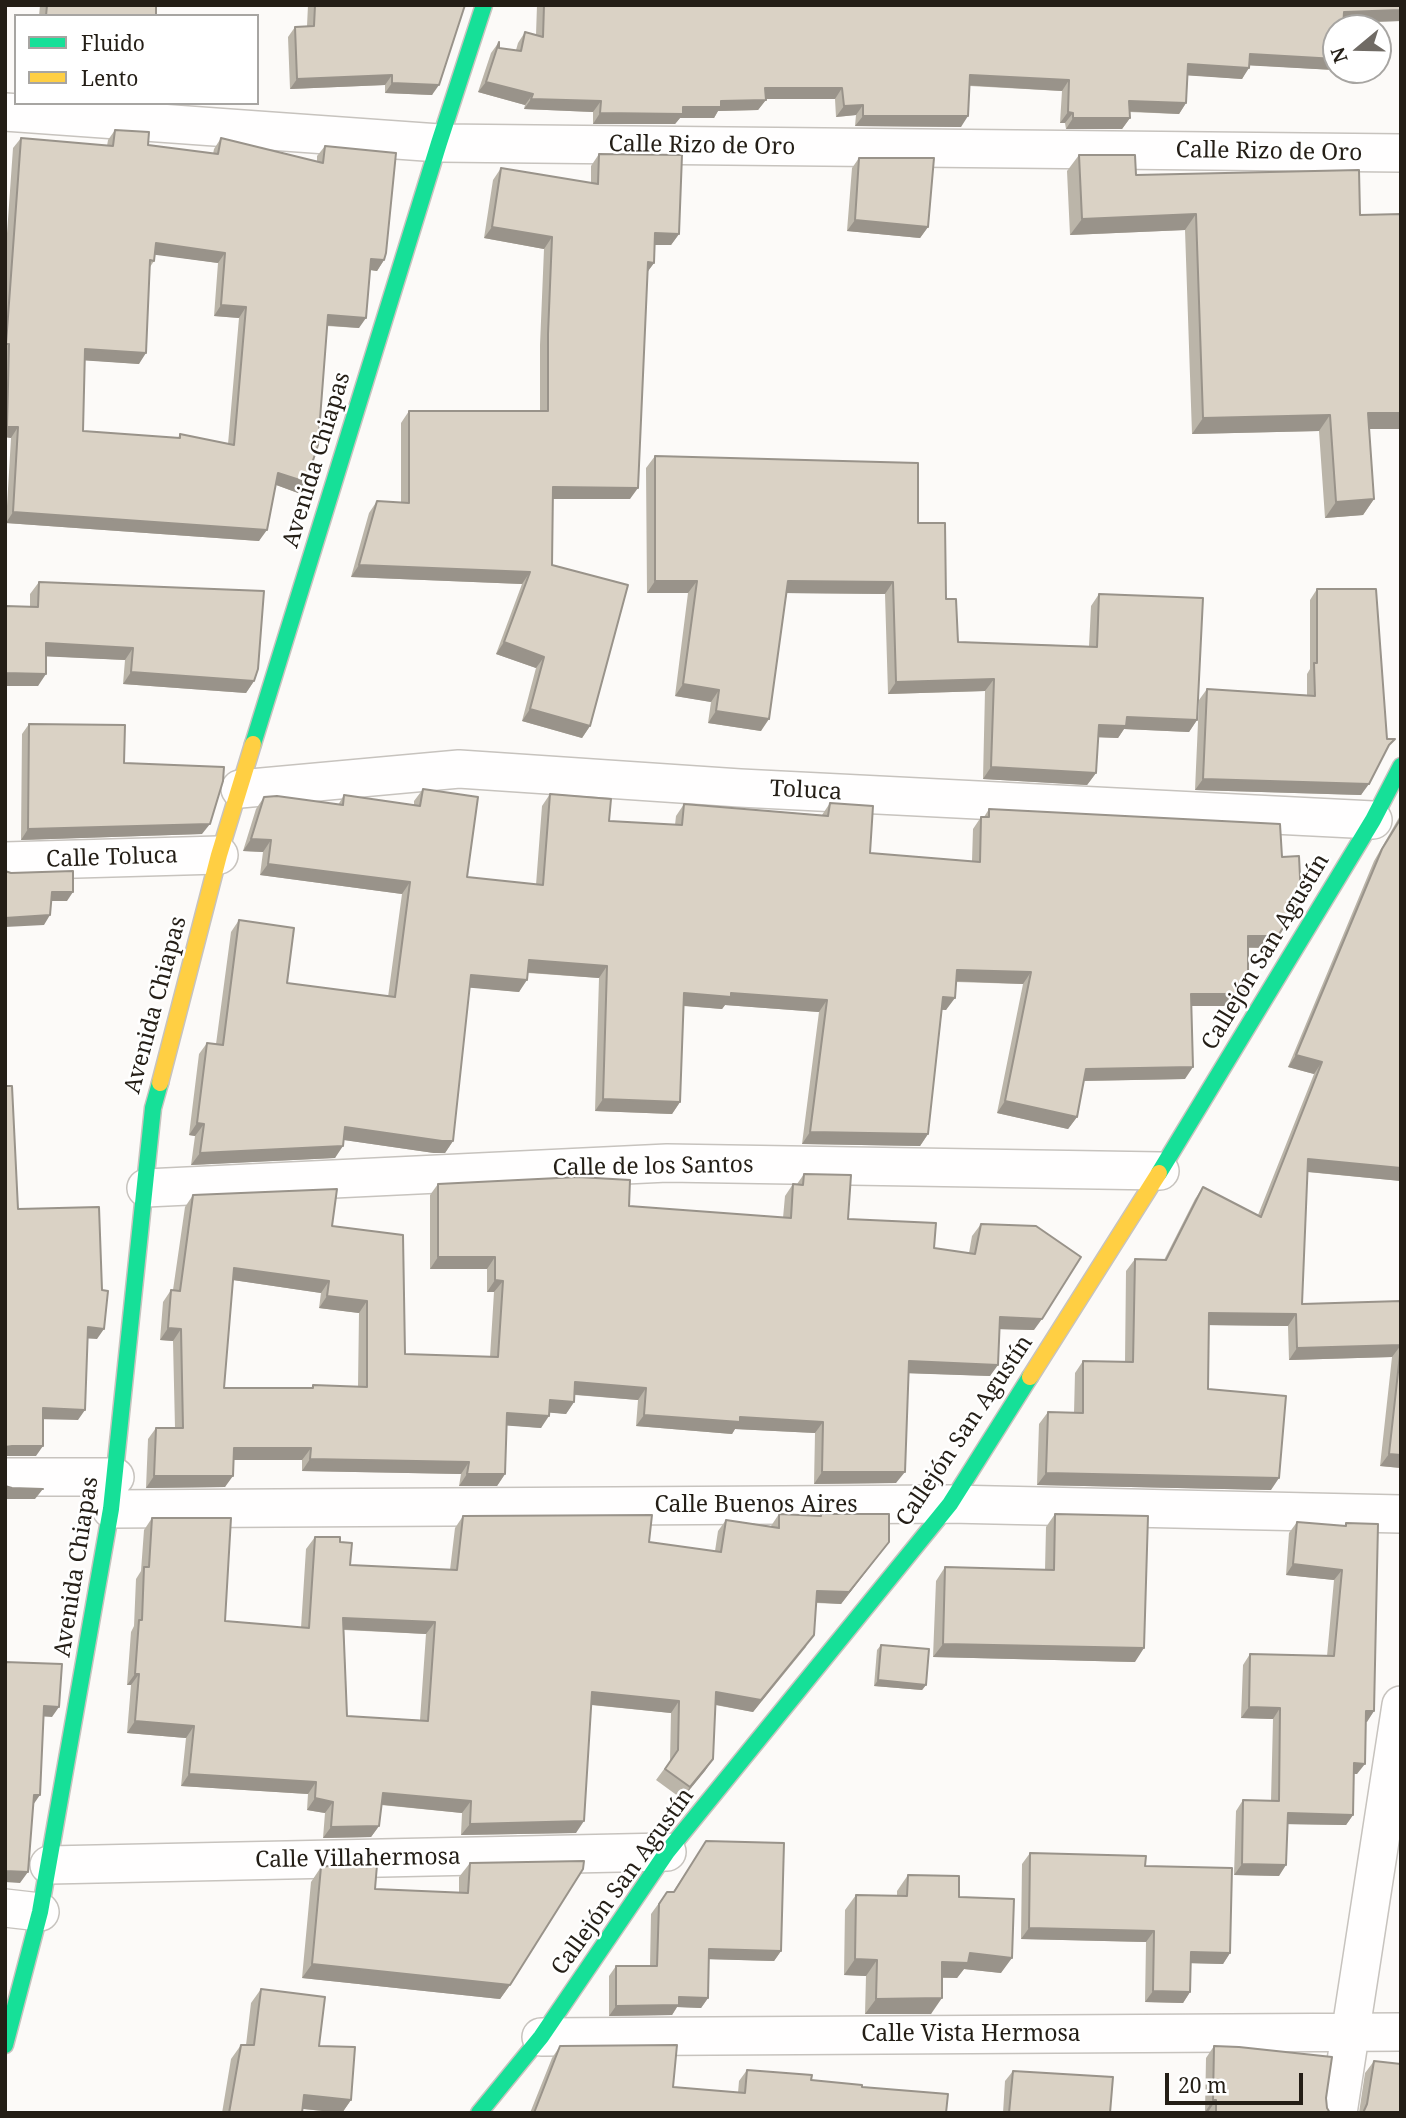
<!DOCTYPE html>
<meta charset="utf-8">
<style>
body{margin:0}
#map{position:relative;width:1406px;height:2118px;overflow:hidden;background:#fcfaf8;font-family:"Noto Serif",serif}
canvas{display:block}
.frame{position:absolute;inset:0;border:7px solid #241e16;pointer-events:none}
.legend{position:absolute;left:14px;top:14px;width:245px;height:91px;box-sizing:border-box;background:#fff;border:2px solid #a7a5a2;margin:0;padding:9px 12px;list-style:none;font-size:21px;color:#241e16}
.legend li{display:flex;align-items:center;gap:14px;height:35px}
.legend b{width:35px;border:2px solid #a7a5a2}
.north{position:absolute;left:1322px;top:14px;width:70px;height:70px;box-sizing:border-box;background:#fff;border:2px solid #a7a5a2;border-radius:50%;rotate:251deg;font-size:19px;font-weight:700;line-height:28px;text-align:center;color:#241e16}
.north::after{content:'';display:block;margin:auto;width:24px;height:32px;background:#706b65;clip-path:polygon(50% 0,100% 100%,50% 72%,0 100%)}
.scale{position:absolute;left:1165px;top:2073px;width:138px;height:32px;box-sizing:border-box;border:4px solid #241e16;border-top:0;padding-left:9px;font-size:21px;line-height:24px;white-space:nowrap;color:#241e16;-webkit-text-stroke:5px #fff;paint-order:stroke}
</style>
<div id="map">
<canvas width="1406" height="2118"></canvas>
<div class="frame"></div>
<ul class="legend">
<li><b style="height:9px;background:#16e098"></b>Fluido</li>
<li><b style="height:9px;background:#ffcf43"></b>Lento</li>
</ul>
<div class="north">N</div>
<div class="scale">20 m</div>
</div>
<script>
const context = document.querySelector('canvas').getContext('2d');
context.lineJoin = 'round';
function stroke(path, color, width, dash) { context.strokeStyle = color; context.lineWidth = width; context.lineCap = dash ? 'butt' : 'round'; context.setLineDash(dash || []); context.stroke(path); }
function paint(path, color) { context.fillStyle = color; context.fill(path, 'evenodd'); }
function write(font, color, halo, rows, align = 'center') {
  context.font = font + ' "Noto Serif",serif'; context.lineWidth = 5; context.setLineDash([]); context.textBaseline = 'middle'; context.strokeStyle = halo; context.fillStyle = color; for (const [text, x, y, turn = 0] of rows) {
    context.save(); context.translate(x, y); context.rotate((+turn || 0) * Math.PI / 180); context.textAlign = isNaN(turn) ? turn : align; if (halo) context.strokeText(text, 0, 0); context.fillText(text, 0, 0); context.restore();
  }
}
const street = new Path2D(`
 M5 112 439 143 1401 153
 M240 789 459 769 740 788 1373 820
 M5 861 219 855
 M146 1188 667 1163 1160 1171
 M5 1477H115
 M111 1509 950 1504 1401 1514
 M49 1865 667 1852
 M5 1908 40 1912
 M541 2037 1401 2032
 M1338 2113 1401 1705`);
const fast = new Path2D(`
 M253 744 439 143 484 5
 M1159 1173 1373 820 1401 766
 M5 2045 40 1912 111 1509 153 1108 160 1083
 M479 2113 541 2037 667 1852 950 1504 1030 1377`);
const slow = new Path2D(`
 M160 1083 219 855 253 744
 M1030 1377 1159 1173`);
const wall = new Path2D(`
 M40 5H156V16H39Z
 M308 5H465L432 95 385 93V85L290 89 288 37 295 27 307 26Z
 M537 5H1401V21L1343 23 1336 28V66L1334 70 1249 65 1242 79 1188 75 1186 103 1179 114 1129 112 1130 118 1122 129H1066L1065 123H1060L1062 91 970 86 961 127 855 126 856 115 836 117 835 99H766L758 110 718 111 714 118H680L675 124H593V112L524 109 525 105 478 92 491 53 499 42V48L516 50 518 43 525 32 536 35Z
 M115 130 148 145 213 154 214 149 221 138 317 162V156L325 146 384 260 377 271 370 270 359 328 327 326 298 493 276 485 259 541 6 523 11 438 5 437V262L13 148 21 138 107 146 108 140ZM155 254 218 263 214 316 239 318 228 444 180 434 178 438 83 431 85 360 139 364 150 267 154 261Z
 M599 154 679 234 671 245H655L654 263 647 272 630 499H553L552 565 590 726 582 738 522 721 536 668 496 654 522 584 351 577 369 513 377 501 401 503V423L409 411H540V345L544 249 484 238 493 180 501 168 591 183V166Z
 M1079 155 1136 175 1360 215 1401 214V429H1369L1374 499 1363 515 1325 518 1319 431 1192 434 1185 230 1070 235 1067 171Z
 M859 158 928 227 920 238 847 231 852 168Z
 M655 456 918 523 946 599 958 642 1089 646 1091 606 1099 594 1197 720 1189 732 1124 729 1118 738 1098 737 1096 773 1087 785 983 779 985 691 888 694 885 594 787 593 761 731 708 723 711 702 675 696 688 593H647L646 468Z
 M39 582 254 681 246 693 123 684 125 660 46 656 38 686 30 606V594Z
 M1317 589 1386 751 1361 795 1195 790 1199 700 1207 689 1307 695V674L1310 669V600Z
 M29 724 124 763 202 834 21 840 22 734Z
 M423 789 467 877 536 885 542 806 550 794 609 821 675 825 676 816 684 804 822 815 830 803 870 853 972 861 973 829 981 817H984L989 809 1270 948H1248L1234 1006H1192L1185 1079 1084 1081 1077 1117 1068 1129 997 1113 1023 984 956 982 946 1010H942L928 1134 920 1146 802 1144 819 1012 725 1005 722 1009 683 1006 680 1102 672 1114 595 1111 599 978 528 973 519 992 469 987 453 1141 445 1153H434L344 1140 335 1158 191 1165 195 1136 189 1135 199 1054 207 1043 216 1044 231 932 239 920 287 983 388 997 402 894 260 875 263 852 243 851 256 809 264 797 338 805 344 795 414 805V801Z
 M1401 814V1181L1307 1172 1302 1304 1401 1301V1468L1380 1466 1392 1357 1289 1360 1288 1326 1209 1325 1208 1389 1271 1490 1037 1485 1039 1424 1048 1412 1074 1413 1075 1373 1083 1361 1125 1362 1126 1271 1135 1259 1164 1260 1195 1199 1203 1187 1258 1215 1314 1074 1288 1067 1374 861Z
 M804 1174 848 1219 934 1248 969 1253 972 1236 981 1224 1034 1330 1000 1329 990 1376 908 1373 896 1483 814 1484 815 1433 735 1429 732 1434 636 1426 638 1400 575 1395 574 1402 566 1414 549 1412 541 1428 507 1425 505 1474 497 1486H459L461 1474 302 1471V1460H234L225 1487 146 1488 148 1439 156 1428H175L173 1341 160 1340 163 1302 171 1290H173L185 1207 193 1195 332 1226 405 1354 490 1357 494 1292H487V1269H430V1195L438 1184 629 1206 783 1218 785 1196 793 1184H797ZM233 1280 321 1293 319 1308 359 1313 358 1387 313 1385 311 1388H224Z
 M779 1514 819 1516 821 1514 889 1542 841 1604 816 1603 806 1647 753 1712 715 1705 713 1759 682 1799 656 1780 670 1761 671 1713 591 1705 576 1833 461 1835 462 1813 381 1805 379 1826 371 1837 323 1838 325 1813 307 1810 308 1794 181 1786 186 1738 127 1733 131 1685H127L131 1632 134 1626 136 1579 141 1571 144 1530 152 1518 225 1621 301 1628 306 1549 315 1537 340 1542 350 1565 450 1570 455 1528 463 1516 715 1551 718 1531 726 1520 771 1526ZM344 1630 426 1634 420 1720 347 1716Z
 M1055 1514 1135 1662 933 1657 936 1581 945 1567 1045 1570 1046 1527Z
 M1297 1522 1344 1526 1346 1523 1374 1711 1366 1722 1357 1774H1354L1353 1815 1346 1825 1287 1824 1279 1876 1234 1875 1236 1811 1243 1800 1271 1801 1273 1719 1241 1718 1243 1665 1250 1654 1327 1656 1334 1580 1286 1575 1289 1533Z
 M881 1645 926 1685 922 1690 874 1686 877 1650Z
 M706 1841 781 1951 774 1961 708 1959V1998L701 2008 677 2007 672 2015 609 2016V1976L616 1966H650L651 1914 667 1892H673Z
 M1030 1853 1145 1866 1230 1953 1223 1964 1191 1963 1190 1992 1183 2003 1145 2002 1146 1942 1021 1939 1022 1864Z
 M470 1863 510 1985 500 1999 302 1978 311 1882 321 1867 375 1889 459 1893V1877Z
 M908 1875 959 1897 1001 1973 964 1969 957 1978H942L931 2014H865L866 1976 844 1975 845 1910 856 1895H897V1891Z
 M261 1989 319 2046 351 2100 342 2113 303 2109 302 2113H222L231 2059 241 2045H246L251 2003Z
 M560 2046 673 2087 738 2093 739 2081 747 2070 862 2087 946 2113H530L552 2058Z
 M1214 2046 1326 2098 1327 2108 1330 2113 1205 2112 1206 2058Z
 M1374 2061 1401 2113H1359L1365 2073Z
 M1013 2071 1110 2113H1003L1005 2081Z`);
const shadedWall = new Path2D(`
 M1401 10V21L1336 23 1344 12Z
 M1250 54 1336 59V66L1334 70 1242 65Z
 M1188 64 1249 68 1242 79 1181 75Z
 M392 75 385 85 290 89 297 79Z
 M970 75 1069 80 1062 91 963 85Z
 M486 82 533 94 525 105 478 92Z
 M392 83 439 85 432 95 385 93Z
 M765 88H842L835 99H758Z
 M531 99 601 101 593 112 524 109Z
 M766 100 758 110 718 111 714 118H680L675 124H593L600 113 683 107 721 101Z
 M1129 101 1186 103 1179 114 1121 111Z
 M863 105 856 115 836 117 844 106Z
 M1068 112 1073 113 1065 123H1060Z
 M863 116H968L961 127 855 126Z
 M1073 118H1130L1122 129H1066Z
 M1196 214 1185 230 1070 235 1082 219Z
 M855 220 928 227 920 238 847 231Z
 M492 227 552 237 544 249 484 238Z
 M655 233 679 234 671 245H647Z
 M156 243 225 253 218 263 149 254Z
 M371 259 384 260 377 271 364 269Z
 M648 262 654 263 646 274Z
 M221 305 246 307 239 318 214 316Z
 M328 315 366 318 359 328 321 325Z
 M85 349 146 353 139 364 78 360Z
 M1368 413H1401V429H1357Z
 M1330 415 1319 431 1192 434 1203 418Z
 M7 427H18L11 438 5 437V429Z
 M278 473 306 482 298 493 271 483Z
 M553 487 638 488 630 499H545Z
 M1374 499 1363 515 1325 518 1336 502Z
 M13 512 267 530 259 541 6 523Z
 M359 565 530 572 522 584 351 577Z
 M655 581H697L688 593H647Z
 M788 581 893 582 885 594 780 593Z
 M504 642 544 657 536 668 496 654Z
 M46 643 133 648 125 660 38 656Z
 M131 672 254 681 246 693 123 684Z
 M5 673 46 674 38 686H5Z
 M994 679 985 691 888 694 896 682Z
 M683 684 719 690 711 702 675 696Z
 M530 709 590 726 582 738 522 721Z
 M716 711 769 719 761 731 708 723Z
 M1127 717 1197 720 1189 732 1124 729 1118 738 1090 737 1099 725Z
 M991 767 1096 773 1087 785 983 779Z
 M1203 779 1369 784 1361 795 1195 790Z
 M210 824 202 834 21 840 28 829Z
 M251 839 271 840 263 852 243 851Z
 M268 864 410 882 402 894 260 875Z
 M52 892H73L67 901H46Z
 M50 915 44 925 5 927V918Z
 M1248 936H1278L1270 948 1240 947Z
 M529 960 607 966 599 978 521 972Z
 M957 970 1031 972 1023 984 949 981Z
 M471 975 527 980 519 992 462 987Z
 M684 993H731L827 1000 819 1012 725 1005 722 1009 675 1005Z
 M1191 994H1243L1234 1006H1183Z
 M943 997 955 998 946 1010 935 1009Z
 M1296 1055 1322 1062 1314 1074 1288 1067Z
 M1193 1067 1185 1079 1078 1081 1086 1069Z
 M603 1099 680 1102 672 1114 595 1111Z
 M1005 1101 1077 1117 1068 1129 997 1113Z
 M197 1123 204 1124 195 1136 189 1135Z
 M345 1127 453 1141 445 1153H434L337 1139Z
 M810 1132 928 1134 920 1146 802 1144Z
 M343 1146 335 1158 191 1165 200 1153Z
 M1308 1159 1401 1168V1181L1299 1171Z
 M438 1257H495L487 1269H430Z
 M234 1268 329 1281 321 1293 226 1279Z
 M495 1280 503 1281 494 1292H487Z
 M327 1296 367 1301 359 1313 319 1308Z
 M1209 1313 1296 1314 1288 1326 1201 1325Z
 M1000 1317 1042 1319 1034 1330 992 1329Z
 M88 1327 104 1329 97 1339 80 1338Z
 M168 1328 181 1329 173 1341 160 1340Z
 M1401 1345 1392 1357 1289 1360 1297 1348Z
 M909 1361 998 1365 990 1376 901 1373Z
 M575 1382 646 1388 638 1400 567 1394Z
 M550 1400 574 1402 566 1414 542 1412Z
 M43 1408 85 1410 78 1420 36 1419Z
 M507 1413 549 1416 541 1428 499 1425Z
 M644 1415 740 1417 823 1422 815 1433 735 1429 732 1434 636 1426Z
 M12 1446H43L36 1456H5V1447Z
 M234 1448H311L302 1460H226Z
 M1389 1454 1401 1455V1468L1380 1466Z
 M310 1459 469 1462 461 1474 302 1471Z
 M822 1472H905L896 1483 814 1484Z
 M1046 1473 1279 1478 1271 1490 1037 1485Z
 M467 1474H505L497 1486H459Z
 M154 1476H233L225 1487 146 1488Z
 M5 1488 43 1489 35 1499H5Z
 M889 1542 841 1604 809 1602 817 1591Z
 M1293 1564 1342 1570 1334 1580 1286 1575Z
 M343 1618 435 1622 426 1634 335 1629Z
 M814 1635 753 1712 707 1703 716 1692Z
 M943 1644 1144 1648 1135 1662 933 1657Z
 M135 1674H139L131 1685H127Z
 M878 1680 926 1685 922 1690 874 1686Z
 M592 1692 679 1701 671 1713 584 1704Z
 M44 1706 59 1707 52 1717 36 1716Z
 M1249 1707 1280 1708 1273 1719 1241 1718Z
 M1366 1711H1374L1367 1722H1359Z
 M135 1721 194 1726 186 1738 127 1733Z
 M713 1759 705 1771 682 1799 690 1787Z
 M1354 1763 1365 1764 1357 1774H1347Z
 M189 1774 316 1782 308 1794 181 1786Z
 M383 1793 471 1801 462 1813 375 1804Z
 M34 1795H40L33 1805Z
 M315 1798 333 1802 325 1813 307 1810Z
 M1288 1813 1353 1815 1346 1825 1280 1824Z
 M584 1821 576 1833 461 1835 470 1824Z
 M379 1826 371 1837 323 1838 331 1827Z
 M1242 1864 1286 1865 1279 1876 1234 1875Z
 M5 1871 28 1872 20 1883 5 1882Z
 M1029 1928 1154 1931 1146 1942 1021 1939Z
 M709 1949 781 1951 774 1961 702 1959Z
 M1191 1952 1230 1953 1223 1964 1183 1963Z
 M970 1953 1012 1958 1001 1973 964 1969 957 1978 932 1977 942 1962Z
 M855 1959 877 1960 866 1976 844 1975Z
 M312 1964 510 1985 500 1999 302 1978Z
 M1153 1991 1190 1992 1183 2003 1145 2002Z
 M679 1997 708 1998 701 2008 677 2007 672 2015 609 2016 616 2006Z
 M942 1998 931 2014H865L876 1999Z
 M304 2095 351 2100 342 2113 295 2108Z
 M1213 2100H1216L1208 2112H1205Z`);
const building = new Path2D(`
 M47 5H156V16H46Z
 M315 5H465L439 85 392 83V75L297 79 295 27 314 26Z
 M544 5H1401V10L1344 12 1343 28H1336V59L1250 54 1249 68 1188 64 1186 103 1129 101 1130 118H1073V113L1068 112 1069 80 970 75 968 116H863V105L844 106 842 88H765L766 100 721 101V107H683V114L600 113 601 101 531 99 533 94 486 82 499 42V48L521 51 525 32 543 37Z
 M115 130 149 132 148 145 218 154 221 138 323 163 325 146 396 153 386 253 384 260 371 259 366 318 328 315 318 445 306 482 278 473 267 530 13 512 18 427H7L9 344H6L21 138 113 146ZM156 243 225 253 221 305 246 307 234 445 180 434V438L83 431 85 349 146 353 150 260 154 261Z
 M599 154 682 155 679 234 655 233 654 263 648 262 638 488 553 487 552 565 628 585 590 726 530 709 544 657 504 642 530 572 359 565 377 501 409 503V411H548V334L552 237 492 227 501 168 598 184Z
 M1079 155H1135L1136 175 1359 170 1360 215 1401 214V413H1368L1374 499 1336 502 1330 415 1203 418 1196 214 1082 219Z
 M859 158H934L928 227 855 220Z
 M655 456 918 463V523H945L946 599H956L958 642 1097 647 1099 594 1203 598 1197 720 1127 717 1126 726 1099 725 1096 773 991 767 994 679 896 682 893 582 788 581 769 719 716 711 719 690 683 684 697 581H655Z
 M39 582 264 591 258 669 254 681 131 672 133 648 46 643V674L5 673V606L38 607Z
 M1317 589H1376L1387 739H1395L1389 745 1369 784 1203 779 1207 689 1315 696 1314 663H1317Z
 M29 724 125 725 124 763 224 767 223 781 210 824 28 829Z
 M423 789 478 797 467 877 543 885 550 794 611 799 609 821 682 825 684 804 828 816 830 803 873 806 870 853 980 862 981 817H989V809L1280 824 1282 857 1299 856 1301 898 1278 936H1248V986L1243 994H1191L1193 1067 1086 1069 1077 1117 1005 1101 1031 972 957 970 955 998 943 997 928 1134 810 1132 827 1000 731 993V997L684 993 680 1102 603 1099 607 966 529 960 527 980 471 975 453 1141H442L345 1127 343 1146 200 1153 204 1124 197 1123 207 1043 223 1045 239 920 294 928 287 983 395 997 410 882 268 864 271 840 251 839 264 797 277 796 343 805 344 795 420 806Z
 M1401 818V1168L1308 1159 1302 1304 1401 1301V1345L1297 1348 1296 1314 1209 1313 1208 1389 1286 1396 1279 1478 1046 1473 1048 1412 1083 1413V1361L1133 1362 1135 1259 1166 1260 1203 1187 1261 1217 1322 1062 1296 1055 1382 849Z
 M5 871 11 873 73 871V892H52L50 915 5 918Z
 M5 1086H12L18 1209 99 1207 102 1290 108 1291 104 1329 88 1327 85 1410 43 1408V1446H12L5 1447Z
 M804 1174 851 1175 848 1219 936 1223 934 1248 975 1254 981 1224 1036 1226 1081 1257 1042 1319 1000 1317 998 1365 909 1361 905 1472H822L823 1422 740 1417V1422L644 1415 646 1388 575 1382 574 1402 550 1400 549 1416 507 1413 505 1474H467L469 1462 310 1459 311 1448H234L233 1476H154L156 1428H183L181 1329 168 1328 171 1290 180 1291 193 1195 337 1189 332 1226 403 1235 405 1354 498 1357 503 1281 495 1280V1257H438V1184L578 1177 630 1180 629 1206 791 1218 793 1184 803 1185ZM234 1268 329 1281 327 1296 367 1301V1387L313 1385V1388H224Z
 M1401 1345V1455L1389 1454Z
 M5 1486 12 1488 43 1489 5 1488Z
 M779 1514 821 1516V1514H889V1542L849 1592 817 1591 814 1635 761 1700 716 1692 713 1759 690 1787 665 1769 678 1750 679 1701 592 1692 584 1821 470 1824 471 1801 383 1793 379 1826 331 1827 333 1802 315 1798 316 1782 189 1774 194 1726 135 1721 139 1674H135L139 1620H142L144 1567H149L152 1518H231L225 1621 309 1628 315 1537H340V1542L352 1543 350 1565 457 1570 463 1516 652 1515 649 1542 721 1552 726 1520 779 1528ZM343 1618 435 1622 428 1721 347 1716Z
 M1055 1514 1148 1516 1144 1648 943 1644 945 1567 1054 1570Z
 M1297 1522 1346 1526V1523L1378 1524 1374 1711H1366L1365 1764 1354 1763 1353 1815 1288 1813 1286 1865 1242 1864 1243 1800 1279 1801 1280 1708 1249 1707 1250 1654 1334 1656 1342 1570 1293 1564Z
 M881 1645 929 1649 926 1685 878 1680Z
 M5 1662 62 1664 59 1707 44 1706 40 1795H34L28 1872 5 1871Z
 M706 1841 784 1843 781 1951 709 1949 708 1998 679 1997V2005L616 2006V1966H657L659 1904 667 1892H674Z
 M1030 1853 1146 1856 1145 1866 1232 1868 1230 1953 1191 1952 1190 1992 1153 1991 1154 1931 1029 1928Z
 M584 1861 583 1869 510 1985 312 1964 321 1867 329 1866 377 1865 375 1889 468 1893 470 1863Z
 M908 1875 959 1876V1897L1014 1899 1012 1958 970 1953 968 1963 942 1962V1998L876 1999 877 1960 855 1959 856 1895 907 1896Z
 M261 1989 325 1997 319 2046 355 2047 351 2100 304 2095 302 2113H229L241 2045H254Z
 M677 2045 673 2087 745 2093 747 2070 812 2075 811 2080 862 2085V2087L948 2094 946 2113H534L560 2046Z
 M1214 2046 1239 2047 1332 2057 1326 2098 1327 2108 1330 2113H1216V2100H1213Z
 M1374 2061 1401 2064V2113H1363L1367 2104Z
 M1013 2071 1113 2077 1110 2113H1009Z`);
const streetNames = [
 ["Calle Rizo de Oro",702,146,1],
 ["Calle Rizo de Oro",1269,152,1],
 ["Avenida Chiapas",317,460,-73],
 ["Toluca",806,791,3],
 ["Calle Toluca",112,858,-2],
 ["Callejón San Agustín",1266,952,-59],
 ["Avenida Chiapas",156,1005,-75],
 ["Calle de los Santos",653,1167,-1],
 ["Callejón San Agustín",965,1431,-56],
 ["Calle Buenos Aires",756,1505],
 ["Avenida Chiapas",77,1567,-81],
 ["Calle Villahermosa",358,1859,-1],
 ["Callejón San Agustín",623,1882,-54],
 ["Calle Vista Hermosa",971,2034]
];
stroke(street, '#c7c3be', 40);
stroke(fast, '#c7c3be', 19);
stroke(slow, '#c7c3be', 19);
stroke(street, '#fffefe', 37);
stroke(fast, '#16e098', 16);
stroke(slow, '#ffcf43', 16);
paint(wall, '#bbb5a9');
paint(shadedWall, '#99938a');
paint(building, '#dad2c5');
stroke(building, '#99938a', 2);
write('23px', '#241e16', '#fff', streetNames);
</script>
